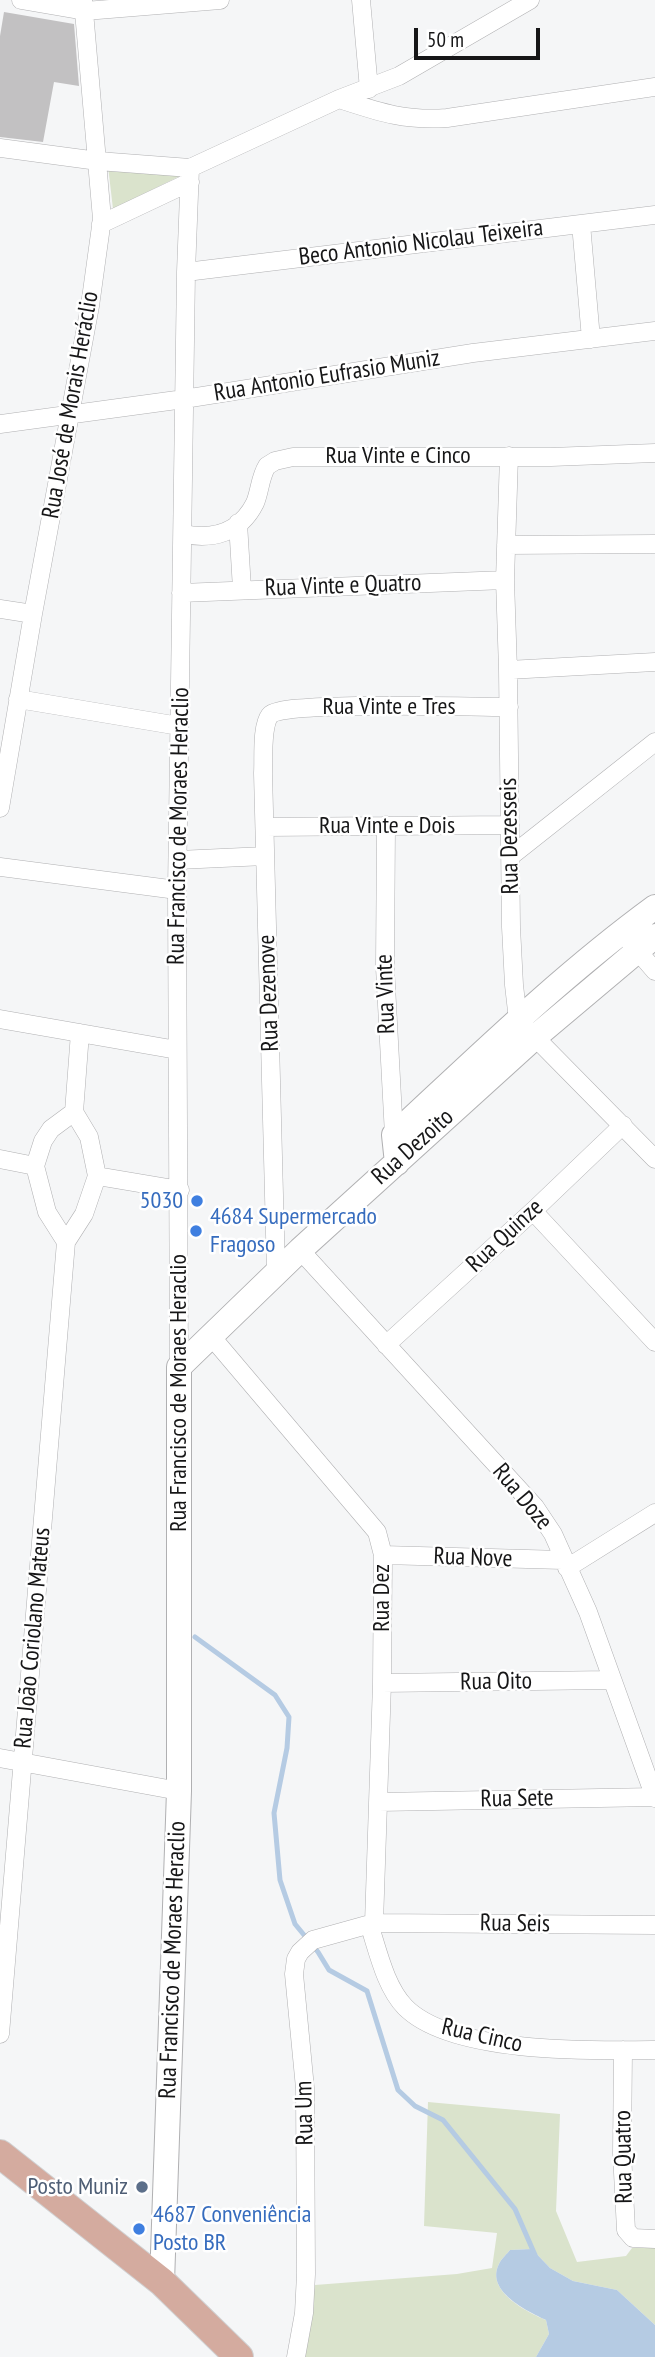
<!DOCTYPE html>
<meta charset="utf-8">
<style>
body{margin:0}
#map{position:relative;width:655px;height:2357px;overflow:hidden;background:#f5f6f7;font-family:"PT Sans Narrow",sans-serif}
canvas{display:block}
.scale{position:absolute;left:414px;top:28px;width:126px;height:32px;box-sizing:border-box;border:4px solid #161617;border-top:0;padding-left:9px;font-size:21px;line-height:24px;white-space:nowrap;color:#161617;-webkit-text-stroke:5px #fff;paint-order:stroke}
</style>
<div id="map">
<canvas width="655" height="2357"></canvas>
<div class="scale">50 m</div>
</div>
<script>
const context = document.querySelector('canvas').getContext('2d');
context.lineJoin = 'round';
function paint(path, color) { context.fillStyle = color; context.fill(path, 'evenodd'); }
function stroke(path, color, width, dash) { context.strokeStyle = color; context.lineWidth = width; context.lineCap = dash ? 'butt' : 'round'; context.setLineDash(dash || []); context.stroke(path); }
function write(font, color, halo, rows, align = 'center') {
  context.font = font + ' "PT Sans Narrow",sans-serif'; context.lineWidth = 5; context.setLineDash([]); context.textBaseline = 'middle'; context.strokeStyle = halo; context.fillStyle = color; for (const [text, x, y, turn = 0] of rows) {
    context.save(); context.translate(x, y); context.rotate((+turn || 0) * Math.PI / 180); context.textAlign = isNaN(turn) ? turn : align; if (halo) context.strokeText(text, 0, 0); context.fillText(text, 0, 0); context.restore();
  }
}
const green = new Path2D(`
 M108 166 182 175 113 209Z
 M428 2102 560 2114 556 2211 577 2262 626 2256 632 2248 655 2247V2325L617 2290 573 2281 550 2268 532 2249 510 2250C507 2254 501 2259 499 2264 485 2291 527 2312 546 2320L549 2334 536 2357H303L315 2285 457 2274 492 2268 497 2233 424 2226Z`);
const water = new Path2D(`
 M532 2249 550 2268 573 2281 617 2290 655 2325V2357H536L549 2334 546 2320C527 2311 485 2291 499 2264 501 2259 507 2254 510 2250Z`);
const stream = new Path2D(`
 M195 1637 275 1695 289 1717 287 1748 274 1813 280 1880 295 1924 318 1952 329 1970 367 1991 398 2090 415 2106 443 2120 515 2209 535 2255`);
const building = new Path2D(`
 M4 12 74 24 79 86 54 82 43 142 0 137V36Z`);
const street = new Path2D(`
 M21 0 85 11 220 0
 M361 0 369 89
 M339 99C379 112 404 121 447 118L655 87
 M0 148 98 161 190 168 339 99 399 76 530 0
 M101 224 190 182
 M581 224 591 339
 M186 272 655 215
 M0 424 184 399 473 353 655 331
 M509 456 505 580 508 670 511 927 514 985 518 1020 655 1159
 M238 523 242 589
 M183 534C213 540 240 533 255 503 260 491 260 477 267 466L275 461 293 457H551L655 453
 M506 545 655 544
 M181 593 505 580
 M0 609 33 614
 M508 670 655 662
 M18 699 179 726
 M0 808 33 614 90 306 102 219 83 0
 M386 825 385 967 394 1135
 M265 827 510 825
 M511 856 655 742
 M178 860 265 856
 M0 867 177 890
 M630 942 655 971
 M0 1019 177 1050
 M0 1159 35 1166
 M97 1176 180 1190
 M533 1211 655 1342
 M66 1242 47 1212 35 1166 43 1141 51 1129 74 1112
 M300 1250 535 1507 553 1534 588 1612 655 1798
 M276 1272 263 773C264 758 261 727 270 715 280 701 479 707 509 707
 M210 1335 377 1532 383 1555 382 1683 374 1923
 M386 1345 533 1211 623 1125
 M179 1367 177 890 186 272 190 168
 M383 1555 563 1560
 M567 1568 655 1513
 M382 1683 610 1680
 M0 1758 179 1791
 M379 1802 655 1797
 M369 1924C378 1951 385 1986 405 2007 451 2054 592 2051 655 2050
 M0 2034 66 1242 84 1214 97 1176 89 1137 74 1112 80 1033
 M623 2050 622 2153 626 2230 633 2238 655 2239
 M296 2357 304 2313 306 2274 305 2088 294 1974 296 1959 300 1952 313 1940 374 1923 655 1925`);
const secondary = new Path2D(`
 M397 1163 394 1135C478 1057 562 975 655 907
 M162 2282 179 1791V1367L300 1250 535 1037 655 936`);
const primary = new Path2D(`
 M0 2154 162 2282 239 2357`);
const markers = [
 [197,1201,7,"#3f7fe0"],
 [196,1231,7,"#3f7fe0"],
 [142,2187,7,"#5c6f8a"],
 [139,2229,7,"#3f7fe0"]
];
const streetNames = [
 ["Beco Antonio Nicolau Teixeira",421,243,-7],
 ["Rua Antonio Eufrasio Muniz",327,376,-9],
 ["Rua José de Morais Heráclio",71,405,-80],
 ["Rua Vinte e Cinco",398,456],
 ["Rua Vinte e Quatro",343,586,-2],
 ["Rua Vinte e Tres",389,707],
 ["Rua Francisco de Moraes Heraclio",179,826,-89],
 ["Rua Vinte e Dois",387,826],
 ["Rua Dezesseis",510,836,-91],
 ["Rua Dezenove",269,993,-92],
 ["Rua Vinte",386,994,-92],
 ["Rua Dezoito",413,1147,-42],
 ["Rua Quinze",505,1236,-43],
 ["Rua Francisco de Moraes Heraclio",179,1393,-90],
 ["Rua Doze",522,1497,50],
 ["Rua Nove",473,1558,2],
 ["Rua Dez",382,1598,-90],
 ["Rua João Coriolano Mateus",33,1638,-85],
 ["Rua Oito",496,1682,-1],
 ["Rua Sete",517,1799,-1],
 ["Rua Seis",515,1924,1],
 ["Rua Francisco de Moraes Heraclio",173,1960,-88],
 ["Rua Cinco",482,2036,13],
 ["Rua Um",305,2113,-91],
 ["Rua Quatro",624,2157,-91]
];
const shopNames = [
 ["5030",183,1201,"right"],
 ["4684 Supermercado",210,1217],
 ["Fragoso",210,1245],
 ["4687 Conveniência",153,2215],
 ["Posto BR",153,2243]
];
const serviceNames = [
 ["Posto Muniz",128,2187]
];
paint(green, '#dae3cc');
paint(water, '#b5cbe3');
stroke(stream, '#b5cbe3', 5);
paint(building, '#c2c1c2');
stroke(street, '#b0b0b2', 19);
stroke(secondary, '#b0b0b2', 26);
stroke(primary, '#d0d0d1', 30);
stroke(street, '#fff', 18);
stroke(secondary, '#fff', 24);
stroke(primary, '#d4ab9f', 28);
for (const [x, y, r, color] of markers) { const dot = new Path2D(); dot.arc(x, y, r, 0, 2 * Math.PI); context.fillStyle = color; context.fill(dot); stroke(dot, '#fff', 2.5); }
write('24px', '#161617', '#fff', streetNames);
write('24px', '#366cbe', '#fff', shopNames, 'left');
write('24px', '#4e5e75', '#fff', serviceNames, 'right');
</script>
